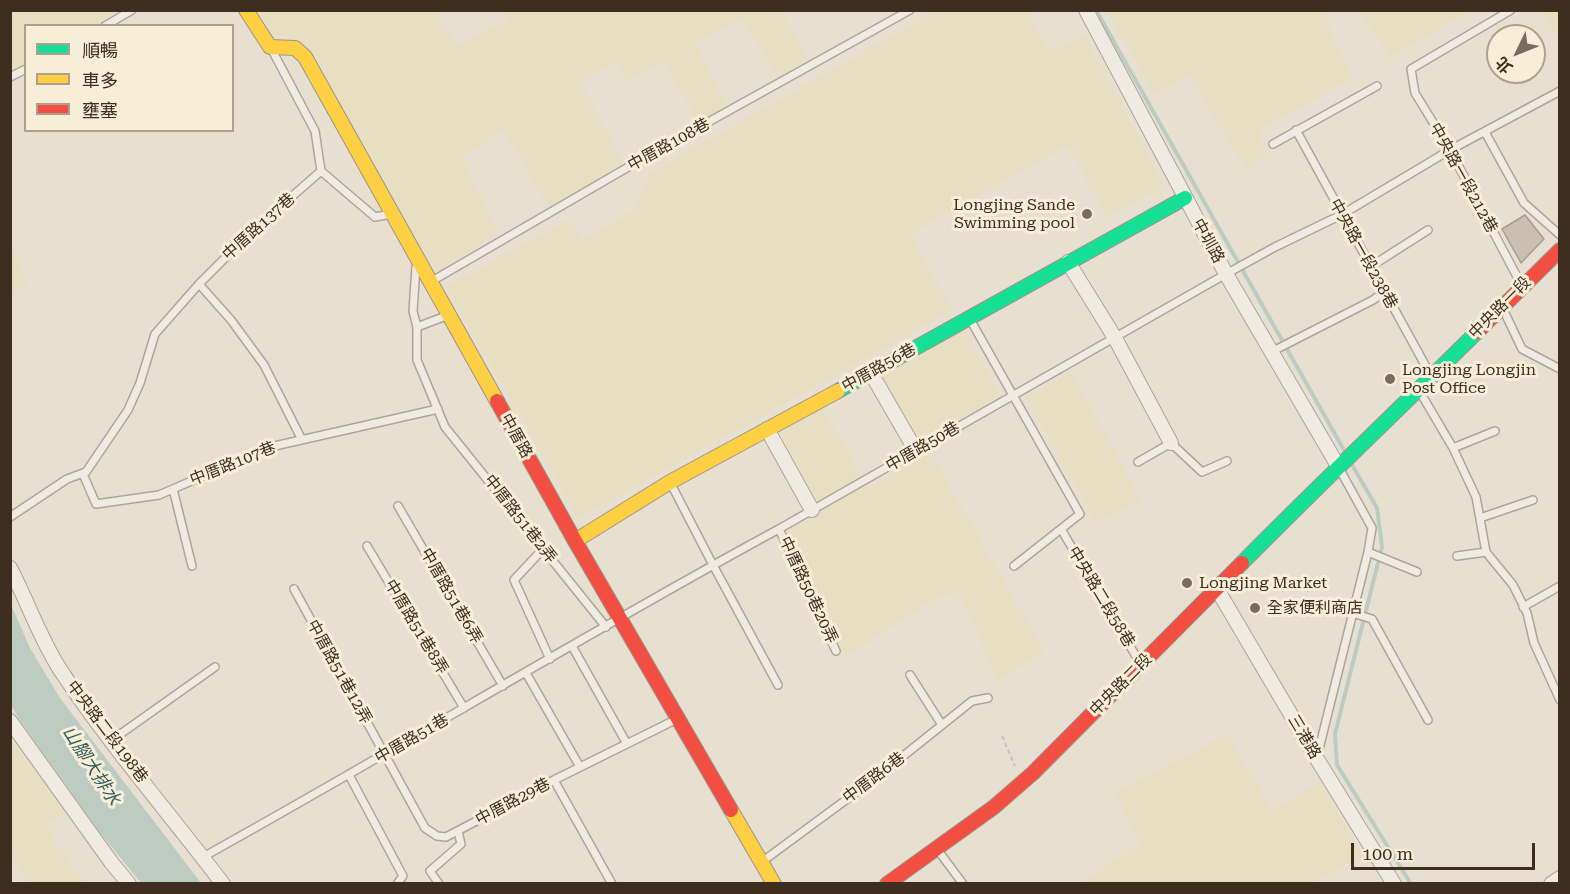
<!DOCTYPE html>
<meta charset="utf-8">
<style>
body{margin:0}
#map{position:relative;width:1570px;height:894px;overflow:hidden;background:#e7e0d1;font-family:"Roboto Serif","Noto Sans TC",serif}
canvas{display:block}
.frame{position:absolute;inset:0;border:12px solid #3d2e20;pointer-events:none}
.legend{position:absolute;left:24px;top:24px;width:210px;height:108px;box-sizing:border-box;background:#f7eed8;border:2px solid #ada18e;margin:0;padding:8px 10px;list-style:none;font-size:18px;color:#3d2e20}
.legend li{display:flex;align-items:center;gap:12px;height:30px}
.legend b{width:30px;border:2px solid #ada18e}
.north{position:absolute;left:1486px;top:24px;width:60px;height:60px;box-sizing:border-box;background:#f7eed8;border:2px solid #ada18e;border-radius:50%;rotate:227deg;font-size:16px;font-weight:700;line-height:24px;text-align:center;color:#3d2e20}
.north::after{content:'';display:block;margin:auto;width:21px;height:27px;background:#786c5e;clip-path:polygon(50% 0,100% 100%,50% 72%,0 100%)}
.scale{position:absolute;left:1351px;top:843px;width:184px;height:27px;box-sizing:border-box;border:3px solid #3d2e20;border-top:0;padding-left:8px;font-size:18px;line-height:21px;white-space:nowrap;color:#3d2e20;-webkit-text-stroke:4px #f7eed8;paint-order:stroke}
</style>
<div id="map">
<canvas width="1570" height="894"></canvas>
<div class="frame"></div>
<ul class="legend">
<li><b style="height:8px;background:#16e098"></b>順暢</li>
<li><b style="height:8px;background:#ffcf43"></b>車多</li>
<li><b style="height:8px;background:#f24e42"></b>壅塞</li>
</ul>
<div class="north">北</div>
<div class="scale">100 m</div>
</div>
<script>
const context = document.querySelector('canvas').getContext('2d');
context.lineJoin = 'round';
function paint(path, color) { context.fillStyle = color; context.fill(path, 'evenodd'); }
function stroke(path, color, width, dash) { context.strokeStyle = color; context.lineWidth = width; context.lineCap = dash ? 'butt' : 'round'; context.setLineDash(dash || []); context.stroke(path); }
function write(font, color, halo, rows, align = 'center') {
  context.font = font + ' "Roboto Serif","Noto Sans TC",serif'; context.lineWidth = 6; context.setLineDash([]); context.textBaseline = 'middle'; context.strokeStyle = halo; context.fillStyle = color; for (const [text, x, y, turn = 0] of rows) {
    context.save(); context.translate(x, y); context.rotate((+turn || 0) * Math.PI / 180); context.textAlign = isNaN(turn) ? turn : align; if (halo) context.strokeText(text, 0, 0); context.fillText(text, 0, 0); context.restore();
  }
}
const farmland = new Path2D(`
 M11 10H120V11L93 25 26 26 25 63 11 72Z
 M938 10 1026 11 1050 51 1085 35 1164 186 1105 217 1068 145 931 222 912 234 952 310 579 518 446 287 569 219 581 240 633 211 651 172Z
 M248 11H436L458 47 509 19 505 11H781L808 60 778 77 742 18 694 42 729 108 699 124 664 61 627 80 616 63 581 82 624 166 548 207 503 129 462 158 498 234 436 271 297 43 263 38Z
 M1107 11H1322L1354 78 1258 130 1266 149 1246 169 1187 74 1155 95Z
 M1359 11H1471L1390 56Z
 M1541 11H1559V38Z
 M11 248 29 283 11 294H10Z
 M964 329 1000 396 941 428 915 438 881 375Z
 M1072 371 1141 500 1096 523 1026 398Z
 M822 407 869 488 930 453 1045 651 997 680 959 592 935 598 861 647 844 654 784 533 823 511 782 436 788 427Z
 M1227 734 1273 811 1320 781 1362 856 1312 883H1081L1140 844 1114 794Z
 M11 741 66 812 45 826 84 883H31L11 854Z`);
const water = new Path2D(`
 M10 602 30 648 60 698 201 883H141L98 830 19 719 11 705Z`);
const stream = new Path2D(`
 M1096 10 1345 452
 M1351 463 1377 508 1382 547 1335 734 1337 765 1411 884`);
const building = new Path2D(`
 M1525 215 1544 239 1521 263 1502 229Z`);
const path = new Path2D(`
 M1002 736 1015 766`);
const lane = new Path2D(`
 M1511 10 1411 69 1415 93 1450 150 1522 286
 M105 26 132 10
 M272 50 315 131 321 171 375 217 391 214
 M10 77 26 69
 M1296 130 1430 374
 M1485 132 1524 203 1560 235
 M1273 144 1377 86
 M416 267 413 311 417 327V360L445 427 606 627
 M1370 267 1428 230
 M432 281 649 155 910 10
 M199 284 231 320 264 365 302 440
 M1503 309 1522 349 1560 369
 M971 321 1080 514 1014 566
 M417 327 446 316
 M1271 352 1373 300 1384 292
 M1420 392 1453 448 1476 497 1486 552 1513 585 1527 613 1534 643 1560 700
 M1453 448 1495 431
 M1138 462 1171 443 1202 472 1227 461
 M83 474 96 504 159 495 270 447 438 409
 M671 484 713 565 778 685
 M173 489 192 566
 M398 506 503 686
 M10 517 67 479 86 472 128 410 140 383 155 334 199 284 248 235 321 171
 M1480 518 1533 500
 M779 529 836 651
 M1061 529 1140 663
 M367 546 464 708
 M543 549 514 580 550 659
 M1368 552 1417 572
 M1457 556 1486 552
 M294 589 425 828 437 836 446 837 554 780 677 719
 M1523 607 1560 586
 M1352 613 1372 619 1428 720
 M572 646 627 744
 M526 673 580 767
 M910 675 942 725
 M112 740 215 667
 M1317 757 1368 552 1372 528 1339 468
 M349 775 403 876 397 884
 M554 780 612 884
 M937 849 963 884
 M203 857C396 750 585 634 779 529L1226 274 1275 247 1341 215 1450 150 1560 91
 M763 861 877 777 972 701 988 698
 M439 884 430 871 461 844 458 831`);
const street = new Path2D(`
 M1086 10 1226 274 1338 466
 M1068 262 1115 338 1171 443
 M871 373 916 451
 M767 429 812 510
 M10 568C28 602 40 639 61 671 110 745 169 813 223 884
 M1217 589 1317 759 1394 884
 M10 721 111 862 129 884
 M1551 884 1560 878`);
const fast = new Path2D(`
 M838 391 1185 198
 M1242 563C1319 485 1399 409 1477 332`);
const slow = new Path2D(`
 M246 10 270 47 295 48 305 57 497 401
 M575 541 670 482 838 391
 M731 810 774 884`);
const jam = new Path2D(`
 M1477 332 1560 250
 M497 401 575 541 731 810
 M887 884 994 807 1033 773 1242 563`);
const markers = [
 [1087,214,6,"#786c5e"],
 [1390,379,6,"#786c5e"],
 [1187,583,6,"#786c5e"],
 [1255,608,6,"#786c5e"]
];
const streetNames = [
 ["中厝路108巷",669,145,-29],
 ["中央路一段212巷",1463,178,61],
 ["中厝路137巷",259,227,-42],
 ["中圳路",1208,241,61],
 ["中央路一段238巷",1363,254,61],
 ["中央路一段",1500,308,-45],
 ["中厝路56巷",879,368,-29],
 ["中厝路",516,436,61],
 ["中厝路50巷",923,447,-30],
 ["中厝路107巷",233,464,-22],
 ["中厝路51巷2弄",520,519,52],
 ["中厝路50巷20弄",808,590,65],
 ["中厝路51巷6弄",451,596,60],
 ["中央路二段58巷",1101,597,59],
 ["中厝路51巷8弄",416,627,59],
 ["中厝路51巷12弄",339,672,61],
 ["中央路二段",1121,685,-45],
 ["中央路二段198巷",107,732,53],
 ["三港路",1304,737,59],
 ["中厝路51巷",412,739,-30],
 ["中厝路6巷",874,778,-37],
 ["中厝路29巷",513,802,-28]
];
const poiNames = [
 ["Longjing Sande",1075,205,"right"],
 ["Swimming pool",1075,223,"right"],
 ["Longjing Longjin",1402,370],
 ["Post Office",1402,388],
 ["Longjing Market",1199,583],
 ["全家便利商店",1267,608]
];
const waterNames = [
 ["山腳大排水",91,766,57]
];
paint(farmland, '#e6dfc2');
paint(water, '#bcccc2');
stroke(stream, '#bcccc2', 4);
paint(building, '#cbbfb2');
stroke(building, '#a89c90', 1.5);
stroke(lane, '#ada599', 10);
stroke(street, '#ada599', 16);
stroke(fast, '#9c958a', 16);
stroke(slow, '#9c958a', 16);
stroke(jam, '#9c958a', 16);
stroke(path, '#c8c2b9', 2, [4.5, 3]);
stroke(lane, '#efebe3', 7);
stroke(street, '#efebe3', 14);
stroke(fast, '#16e098', 14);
stroke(slow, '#ffcf43', 14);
stroke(jam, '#f24e42', 14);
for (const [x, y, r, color] of markers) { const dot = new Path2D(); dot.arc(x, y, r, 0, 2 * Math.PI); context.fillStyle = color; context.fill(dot); stroke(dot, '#f7eed8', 2); }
write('16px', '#3d2e20', '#f7eed8', streetNames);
write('16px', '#3d2e20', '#f7eed8', poiNames, 'left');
write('italic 18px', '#2f5d5a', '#f7eed8', waterNames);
</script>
